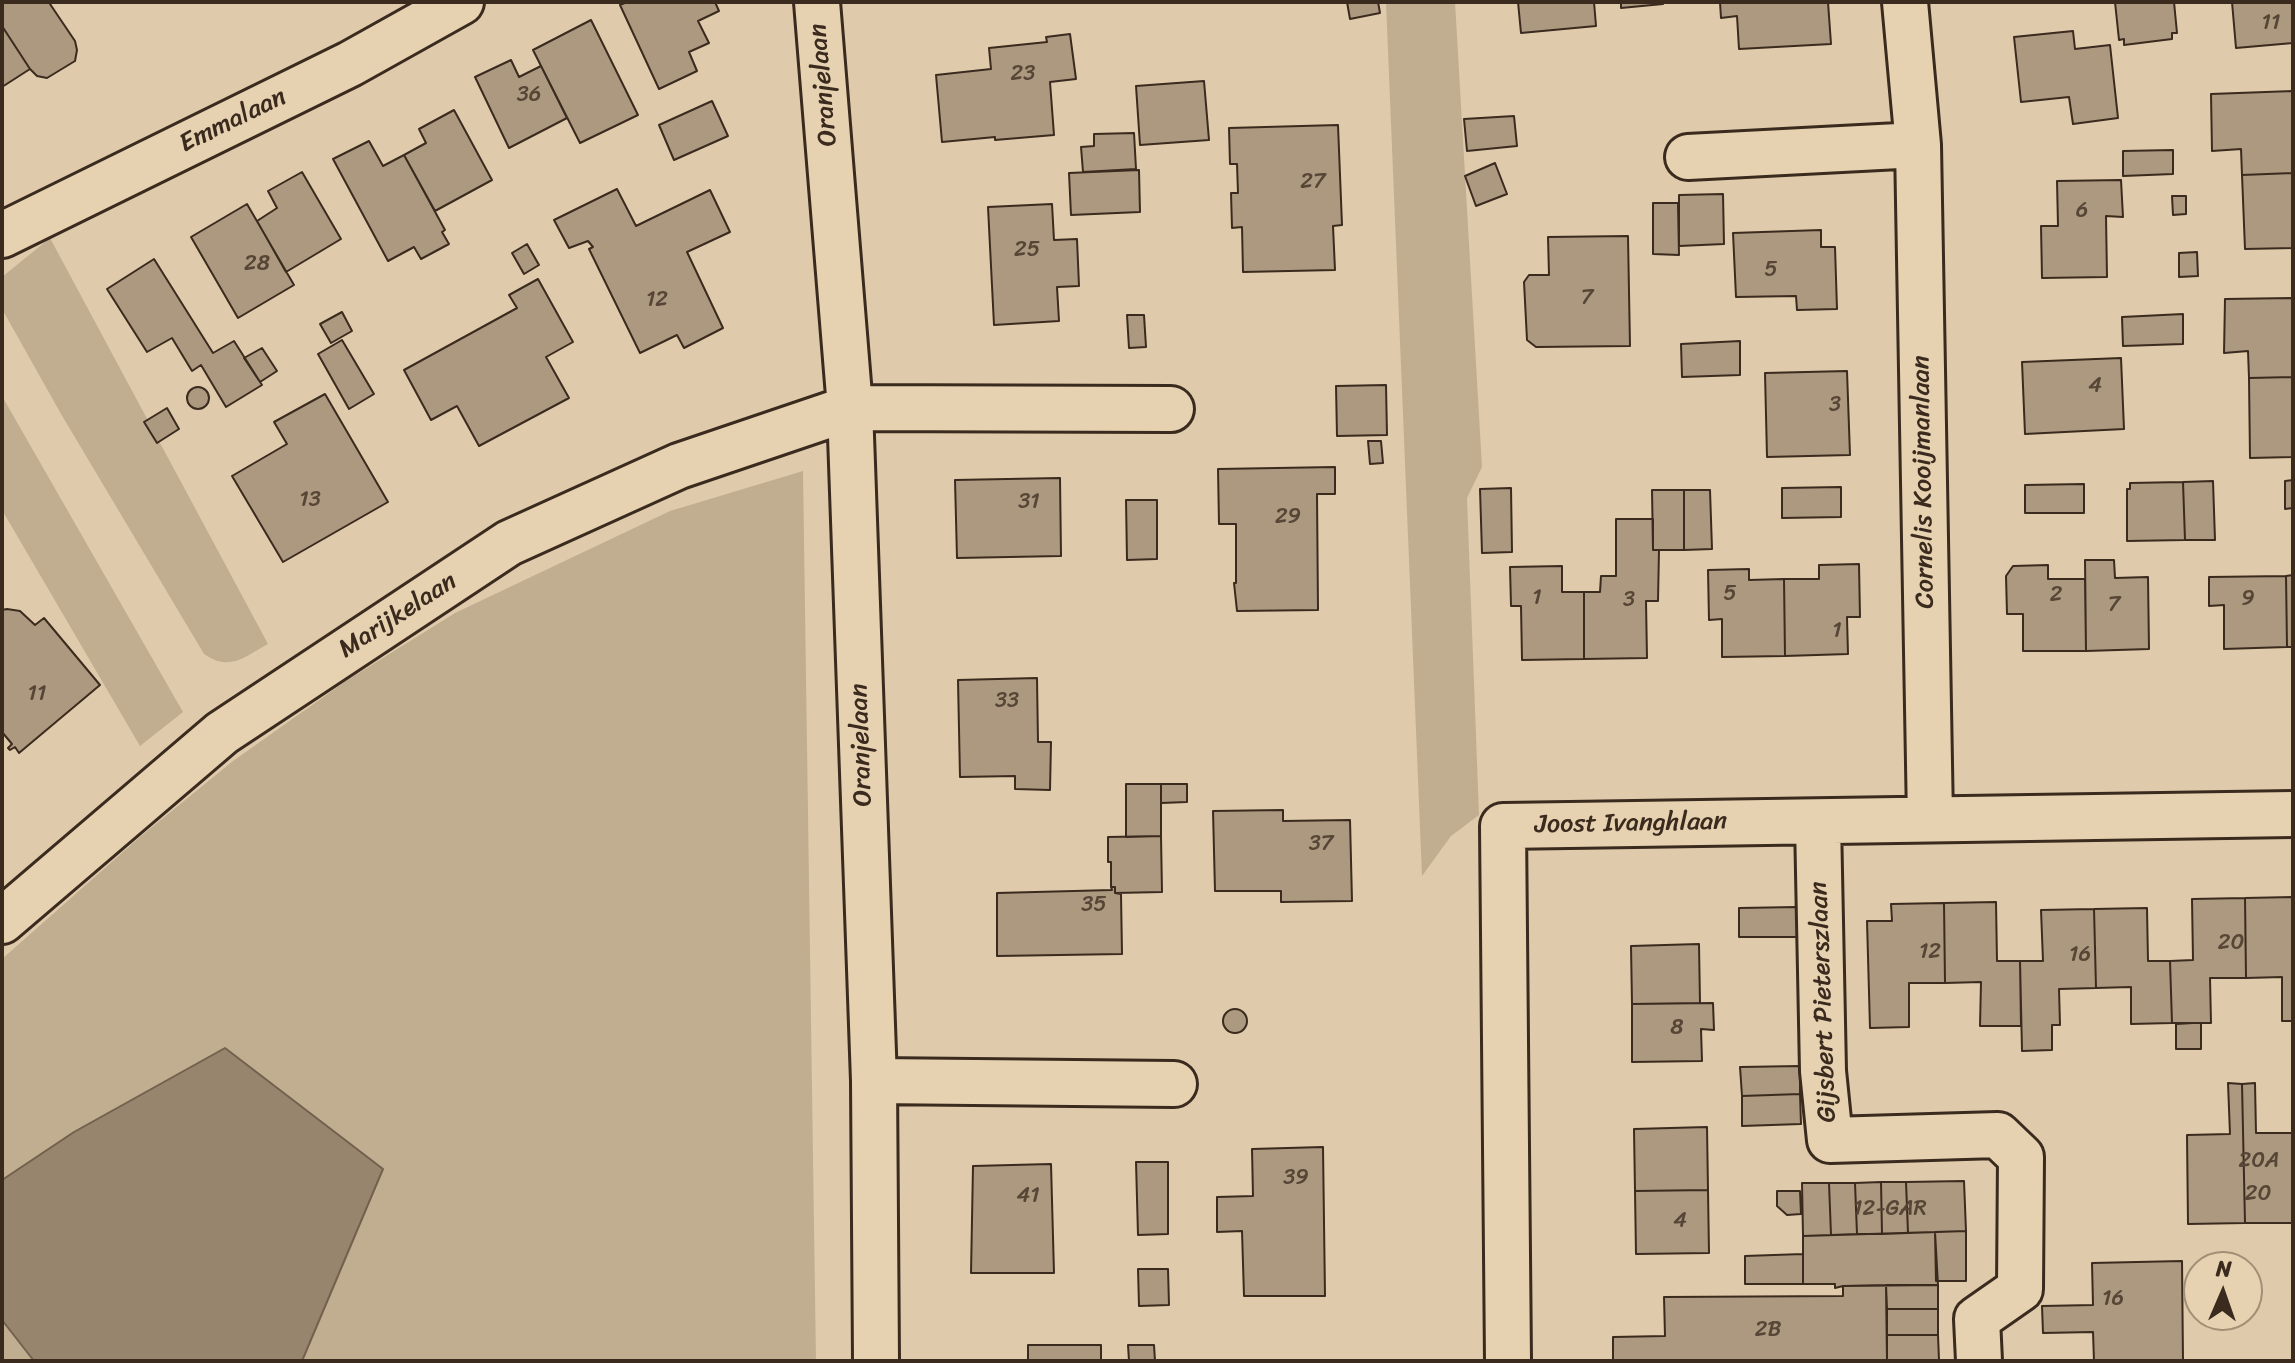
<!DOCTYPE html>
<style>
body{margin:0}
#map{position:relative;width:2295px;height:1363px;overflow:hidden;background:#dfcbab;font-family:Sriracha,sans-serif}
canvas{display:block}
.frame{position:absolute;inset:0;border:4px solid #3b2a1e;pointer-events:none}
.north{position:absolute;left:2183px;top:1251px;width:80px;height:80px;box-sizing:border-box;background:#e6d2b1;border:2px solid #a28f76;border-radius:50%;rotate:2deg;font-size:22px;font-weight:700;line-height:32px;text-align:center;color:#3b2a1e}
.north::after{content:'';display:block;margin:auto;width:28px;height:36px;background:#3b2a1e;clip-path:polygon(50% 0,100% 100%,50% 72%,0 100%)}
</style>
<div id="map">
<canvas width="2295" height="1363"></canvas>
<div class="frame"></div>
<div class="north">N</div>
</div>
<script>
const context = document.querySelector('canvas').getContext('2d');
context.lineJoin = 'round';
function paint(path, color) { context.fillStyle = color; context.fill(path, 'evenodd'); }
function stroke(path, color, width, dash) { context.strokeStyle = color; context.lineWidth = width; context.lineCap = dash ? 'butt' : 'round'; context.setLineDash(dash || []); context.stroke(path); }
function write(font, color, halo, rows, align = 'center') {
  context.font = font + ' Sriracha,sans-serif'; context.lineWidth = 8; context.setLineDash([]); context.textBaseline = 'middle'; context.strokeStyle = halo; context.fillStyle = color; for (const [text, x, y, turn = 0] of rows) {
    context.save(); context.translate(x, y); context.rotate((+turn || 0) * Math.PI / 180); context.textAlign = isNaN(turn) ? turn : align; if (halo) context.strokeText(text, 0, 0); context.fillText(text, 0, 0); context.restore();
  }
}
const green = new Path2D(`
 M1386 2H1455L1482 467 1467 498 1479 815 1451 836 1422 876Z
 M50 238 268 644C244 657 230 672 204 654L61 414 2 309V277Z
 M2 396 183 712 140 746 2 510Z
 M803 471 816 1361H302L383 1168 74 1132 2 1180V959L141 836 233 761 346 681 455 613 670 511Z
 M2 1320 34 1361H2Z`);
const water = new Path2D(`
 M225 1048 383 1169 302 1361H34L2 1320V1180L74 1132Z`);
const building = new Path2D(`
 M2 2H53L50 4 75 41 77 50 75 61 47 78 37 76 30 69 2 26Z
 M627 2H715L719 11 698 21 709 43 689 52 697 71 659 89 620 5Z
 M1347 2H1378L1380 13 1350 19Z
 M1518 2H1594L1596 26 1521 33Z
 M1621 2H1662L1663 4 1621 8Z
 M1720 2H1828L1831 44 1739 49 1737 16 1721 18Z
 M2115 2H2174L2177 33H2172V39L2124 45V39L2119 40Z
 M2232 2H2293V43L2236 48Z
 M591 20 638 115 580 143 533 50Z
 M2 26 30 69 2 87Z
 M2073 31 2075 49 2110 45 2118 118 2073 124 2069 97 2021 102 2014 37Z
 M1070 34 1076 79 1050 82 1054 135 995 140V137L942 142 936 75 991 69 989 48 1047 42 1046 37Z
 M511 60 519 77 541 66 567 118 509 148 475 77Z
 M1204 81 1209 140 1140 145 1136 86Z
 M2293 91V173L2242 175 2241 149 2212 151 2211 94Z
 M712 101 728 136 674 160 659 125Z
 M454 110 492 180 435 211 404 155 426 143 419 129Z
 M1514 116 1517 146 1467 151 1464 119Z
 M1338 125 1342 225 1333 226 1335 270 1243 272 1242 227 1232 228 1231 193H1238L1237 164H1230L1229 128Z
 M1134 133 1136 169 1083 172 1081 147 1094 146V134Z
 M369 141 383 166 404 155 445 230 442 232 449 244 421 259 414 247 388 261 333 159Z
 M2173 150V174L2123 176V151Z
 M1495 163 1507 194 1476 206 1465 176Z
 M1139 170 1140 212 1071 215 1069 173Z
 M302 172 341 239 286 272 257 221 277 208 268 191Z
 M2293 173V248L2245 249 2242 175Z
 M2121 180 2123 217 2106 216 2107 277 2042 278 2041 226H2058L2057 181Z
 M617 189 636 226 710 190 730 232 687 252 723 328 684 348 677 335 640 353 589 249 593 247 588 241 569 248 554 220Z
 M1723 194 1724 244 1679 246V195Z
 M2172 196H2186V214L2173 215Z
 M1653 203H1678L1679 255 1653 254Z
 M247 204 294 285 238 318 191 237Z
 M1052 204 1054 240 1077 239 1079 286 1057 287 1059 321 994 325 988 207Z
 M1821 230V247H1835L1837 309 1797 310 1796 296 1736 297 1733 233Z
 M1628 236 1630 346 1536 347 1527 340 1524 282 1529 275H1549L1548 237Z
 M527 244 539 265 524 274 512 253Z
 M2197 252 2198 276 2179 277V253Z
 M154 259 213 353 234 341 262 385 226 407 201 365 192 371 172 338 147 352 107 289Z
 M538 279 573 342 546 357 569 398 479 446 457 406 431 420 404 370 517 308 509 295Z
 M2293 298V377L2249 378 2248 351 2224 353 2225 299Z
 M342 312 352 331 331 343 320 324Z
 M2183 314V344L2123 346 2122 317Z
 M1127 315H1144L1146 347 1129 348Z
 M342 340 374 394 349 409 318 354Z
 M1740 341V375L1682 377 1681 344Z
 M262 348 277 371 260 382 244 358Z
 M2121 358 2124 429 2025 434 2022 362Z
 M1847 371 1850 455 1767 457 1765 373Z
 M2293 377V457L2250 458 2249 378Z
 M1386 385 1387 435 1337 436 1336 386Z
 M187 398a11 11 0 1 1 22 0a11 11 0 1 1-22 0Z
 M325 394 388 502 283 562 232 476 287 444 274 422Z
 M167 408 179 429 157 443 144 422Z
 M1368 441H1381L1383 463 1370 464Z
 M1335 467V494H1317L1318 610 1237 611 1234 583H1236V524H1219L1218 469Z
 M1060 478 1061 556 957 558 955 480Z
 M2293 480V508L2285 509V481Z
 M2213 481 2215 540H2185L2183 482Z
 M2183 482 2185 540 2127 541V489H2130V483Z
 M2084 484V513H2025V485Z
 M1841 487V517L1782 518V488Z
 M1511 488 1512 552 1482 553 1480 489Z
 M1652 490H1684V550H1653Z
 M1684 490H1710L1712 549 1684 550Z
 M1126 500H1157V559L1127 560Z
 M1616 519H1653V550H1659L1658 601H1646L1647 658 1584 659V592H1600L1601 576H1616Z
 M2085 560H2114L2115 578 2148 577 2149 649 2086 651Z
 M1859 564 1860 617H1847L1848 654 1785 656 1784 579H1819V565Z
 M2048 565V579H2085L2086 651H2023V614H2007L2006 576 2013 566Z
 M1562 566V592H1584V659L1522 660 1521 606H1511L1510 567Z
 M1749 569V580L1784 579 1785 656 1722 657V619L1709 620 1708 570Z
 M2293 575V647H2287L2286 576Z
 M2286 576 2287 647 2224 649V605L2209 606V577Z
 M7 609 20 611 35 625 44 618 100 685 19 753 15 747 10 750 8 748 12 744 2 732V610Z
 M1037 678 1038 742H1051L1050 790 1015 789V776L960 777 958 680Z
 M1126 784H1161V836L1126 837Z
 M1161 784H1187V802L1161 803Z
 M1283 810V821L1350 820 1352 901 1281 902V891H1215L1213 811Z
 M1161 836 1162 892 1115 893V887H1111V862H1108V837Z
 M1111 887H1115V893L1121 894 1122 954 997 956V893L1112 890Z
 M2293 897V1021H2282V977L2246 978 2245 898Z
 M2245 898 2246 978H2210L2211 1023H2172L2170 961 2193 960 2192 899Z
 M1996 902 1997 961H2020L2021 1026H1980L1981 982 1945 983 1944 903Z
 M1944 903 1945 983H1909V1027L1870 1028 1867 921H1892L1891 904Z
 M1797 907V937H1739V908Z
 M2147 908 2148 961H2170L2172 1023 2131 1024V987L2096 988 2094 909Z
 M2094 909 2096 988 2059 989 2060 1025H2052V1050L2022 1051 2020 961H2043L2041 910Z
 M1699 944 1700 1003 1632 1004 1631 946Z
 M1713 1003 1714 1030 1701 1029 1702 1061 1632 1062V1004Z
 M1223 1021a12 12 0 1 1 24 0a12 12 0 1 1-24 0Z
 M2193 1023H2201V1049H2176V1024Z
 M1800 1066V1094L1742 1096 1740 1067Z
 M2228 1083 2242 1084 2245 1223 2188 1224 2187 1135 2230 1134Z
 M2255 1083 2256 1133H2293V1223H2245L2242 1084Z
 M1800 1094 1801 1124 1742 1126V1096Z
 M1707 1127 1708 1190 1635 1191 1634 1129Z
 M1323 1147 1325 1296H1244L1242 1231 1217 1232V1197L1253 1196 1252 1149Z
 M1136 1162H1168V1234L1138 1235Z
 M1051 1164 1054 1273H971L973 1166Z
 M1964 1181 1966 1231 1908 1233 1906 1182Z
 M1881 1182H1906L1908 1233 1882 1234Z
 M1881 1182 1882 1234H1857L1855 1183Z
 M1802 1183H1829L1831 1235 1803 1236Z
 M1829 1183H1855L1857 1234 1831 1235Z
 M1708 1190 1709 1253 1636 1254 1635 1191Z
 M1777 1191H1800L1801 1214 1787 1215 1777 1206Z
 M1966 1231V1281H1936L1935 1232Z
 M1935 1232 1938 1285 1843 1286 1835 1288V1284H1803V1236Z
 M1803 1254V1284H1745V1256Z
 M2182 1261 2183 1361H2094L2093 1332 2043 1333 2042 1306 2093 1305 2092 1263Z
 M1138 1269H1168L1169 1305 1139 1306Z
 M1886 1285H1938V1309H1887Z
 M1886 1285 1887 1361H1613V1337L1665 1336 1664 1297 1843 1296V1286Z
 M1887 1309H1938V1335H1887Z
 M1887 1335H1938L1939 1360 1887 1361Z
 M1028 1345H1101V1361H1028Z
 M1128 1345H1154L1155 1361H1129Z`);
const street = new Path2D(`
 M817 2 850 408 874 1081 876 1361
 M1905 2 1918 145 1930 819
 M1688 157 1918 145
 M2 235 350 64 461 2
 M1818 822 1823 1071 1830 1140 1998 1135 2021 1157 2020 1289 1977 1319 1979 1361
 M2 921 222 733 509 543 679 466 850 408 1171 409
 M874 1081 1174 1084
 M1508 1361 1503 826 2293 814`);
const numberNames = [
 ["11",2271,23],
 ["23",1023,74],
 ["36",529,95],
 ["27",1313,182],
 ["6",2082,211],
 ["25",1027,250],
 ["28",257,264],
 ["5",1771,270],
 ["7",1587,298],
 ["12",657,300],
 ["4",2095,386],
 ["3",1835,405],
 ["13",310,500],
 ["31",1029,502],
 ["29",1288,517],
 ["5",1730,594],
 ["2",2056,595],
 ["1",1537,598],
 ["9",2248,599],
 ["3",1629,600],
 ["7",2114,605],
 ["1",1837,631],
 ["11",37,694],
 ["33",1007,701],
 ["37",1321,844],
 ["35",1094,905],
 ["20",2231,943],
 ["12",1930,952],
 ["16",2080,955],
 ["8",1677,1028],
 ["20A",2259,1161],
 ["39",1296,1178],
 ["20",2258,1194],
 ["41",1028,1196],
 ["12-GAR",1890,1209],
 ["4",1680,1221],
 ["16",2113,1299],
 ["2B",1768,1330]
];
const streetNames = [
 ["Oranjelaan",824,85,-95],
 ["Emmalaan",233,121,-26],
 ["Cornelis Kooijmanlaan",1924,482,-91],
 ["Marijkelaan",398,616,-33],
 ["Oranjelaan",862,745,-92],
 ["Joost Ivanghlaan",1631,824,-1],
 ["Gijsbert Pieterszlaan",1824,1002,-92]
];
paint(green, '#c1ae91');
paint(water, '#98856e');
stroke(water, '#73614e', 2);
paint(building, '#ac9980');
stroke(building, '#3b2a1e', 2);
stroke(street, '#3b2a1e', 50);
stroke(street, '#e6d2b1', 44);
write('22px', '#574636', null, numberNames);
write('26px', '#3b2a1e', '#e6d2b1', streetNames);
</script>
